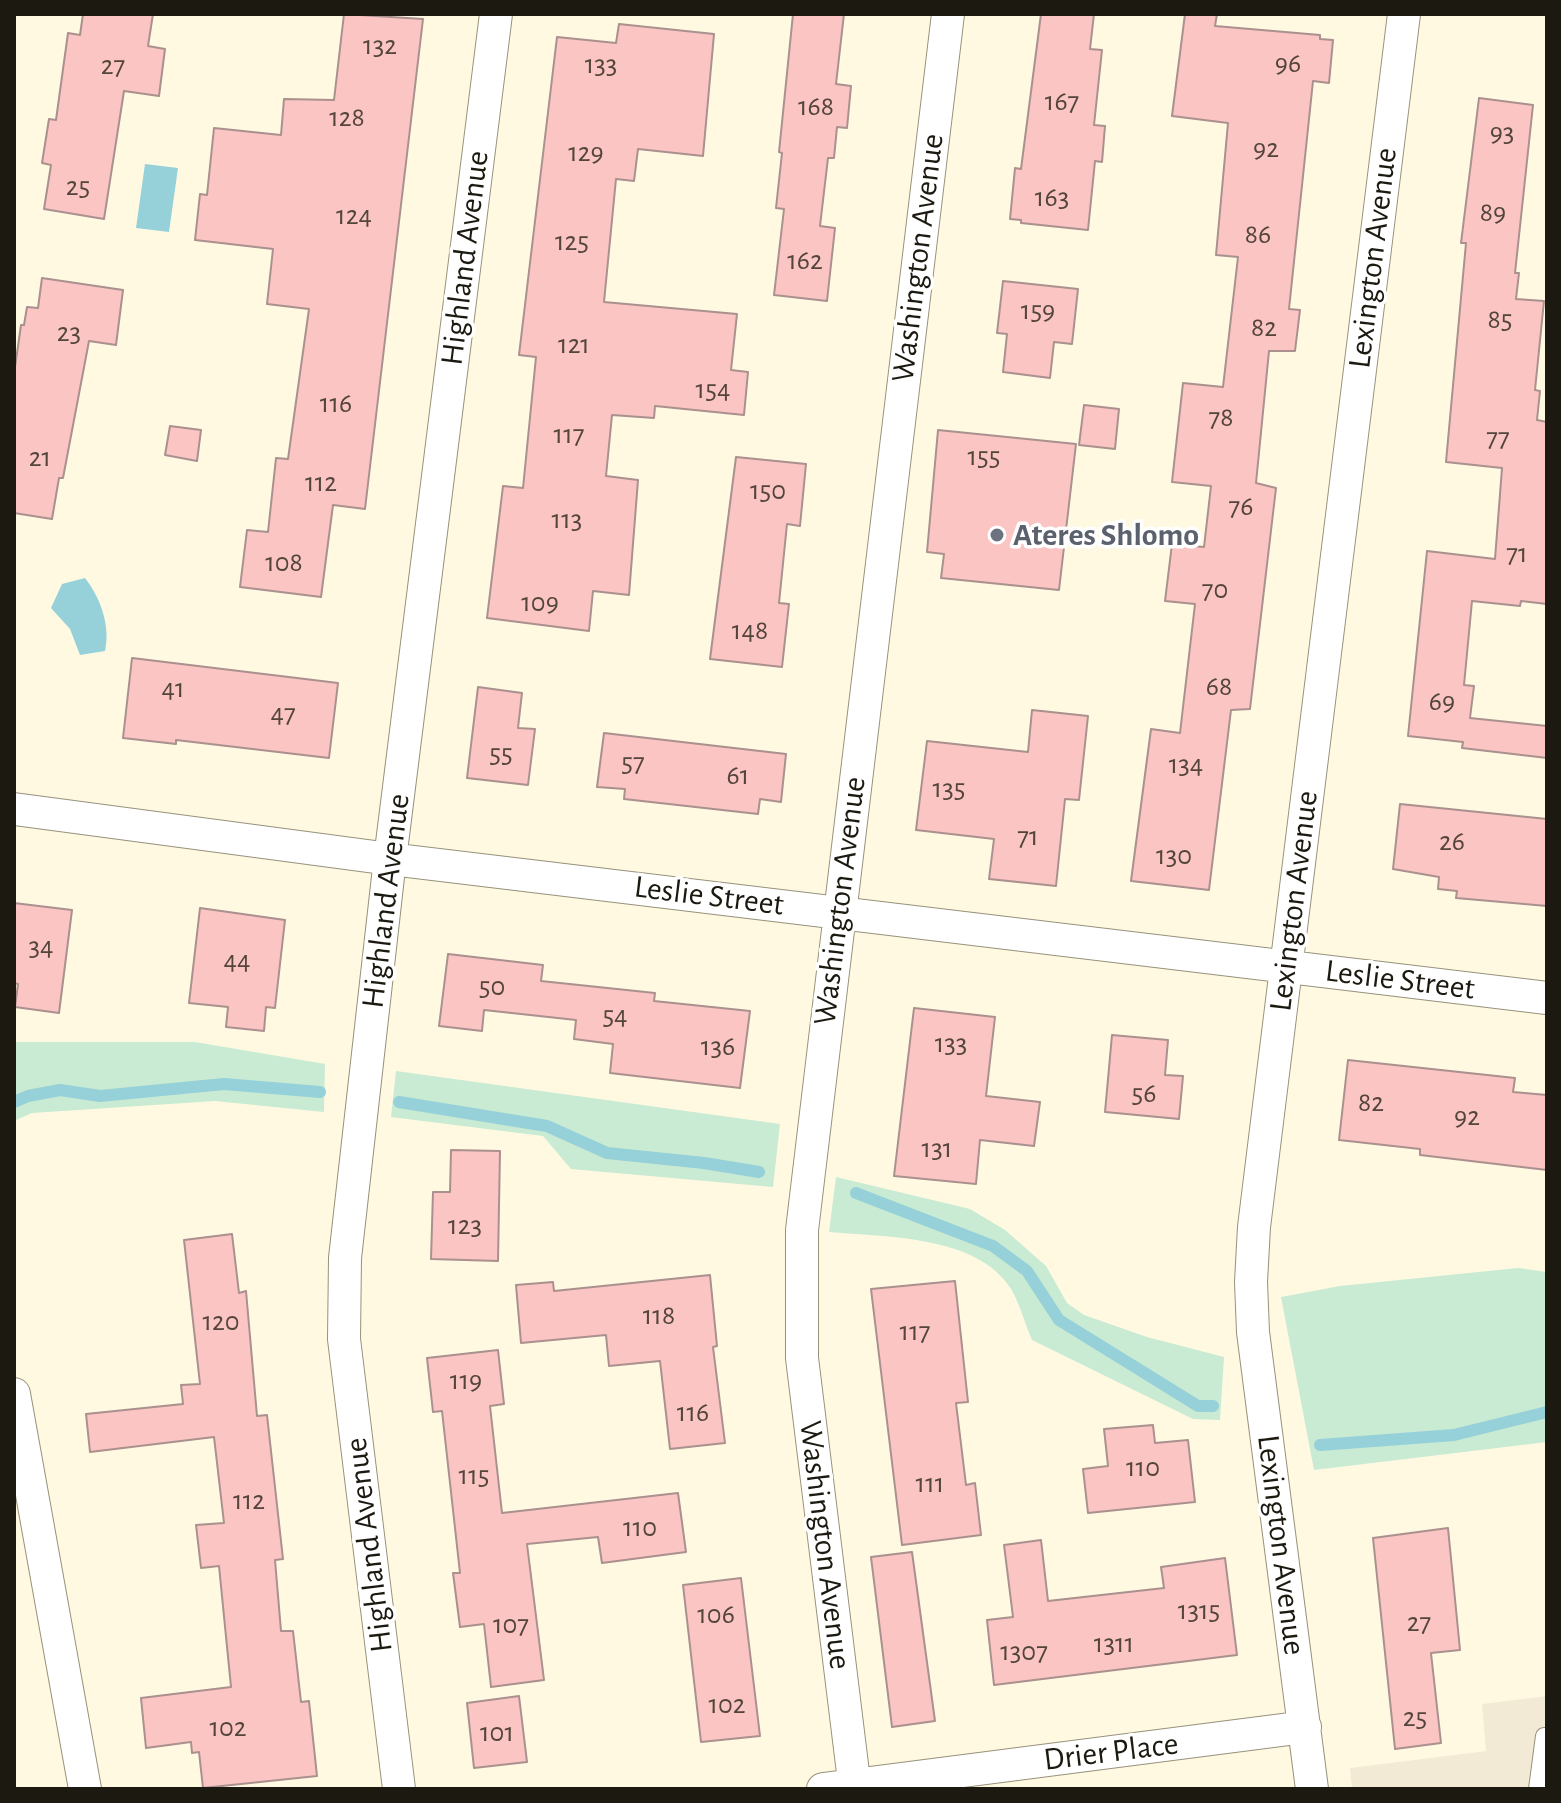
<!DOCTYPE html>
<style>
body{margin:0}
#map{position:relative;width:1561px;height:1803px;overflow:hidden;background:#fff9e2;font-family:"Alegreya Sans",sans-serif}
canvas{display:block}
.frame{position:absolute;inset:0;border:16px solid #1b1910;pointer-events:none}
</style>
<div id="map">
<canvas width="1561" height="1803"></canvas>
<div class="frame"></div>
</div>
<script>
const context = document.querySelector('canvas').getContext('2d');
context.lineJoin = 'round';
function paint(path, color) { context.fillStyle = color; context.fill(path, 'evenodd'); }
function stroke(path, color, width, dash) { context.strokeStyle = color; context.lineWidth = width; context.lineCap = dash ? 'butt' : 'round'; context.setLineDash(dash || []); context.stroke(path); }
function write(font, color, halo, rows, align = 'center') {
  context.font = font + ' "Alegreya Sans",sans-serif'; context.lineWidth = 7; context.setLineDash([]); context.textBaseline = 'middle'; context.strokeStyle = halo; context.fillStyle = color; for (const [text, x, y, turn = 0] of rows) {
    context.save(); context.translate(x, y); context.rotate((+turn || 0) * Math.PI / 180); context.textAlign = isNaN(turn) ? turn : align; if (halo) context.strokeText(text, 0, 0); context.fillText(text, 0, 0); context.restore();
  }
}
const commercial = new Path2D(`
 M1547 1696V1789H1352L1350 1768 1486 1751 1482 1704Z`);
const green = new Path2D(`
 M14 1042H195L325 1064 324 1112 215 1101 32 1113 14 1121Z
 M396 1071 780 1124 773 1187 571 1169 543 1136 391 1117Z
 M836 1177 970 1209 1005 1230 1046 1266 1067 1303 1084 1315 1147 1337 1224 1357 1220 1420 1193 1419 1032 1340C1025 1324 1020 1304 1011 1289 978 1235 884 1237 829 1232Z
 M1518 1268 1547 1272V1442L1314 1470 1281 1297 1340 1286Z`);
const water = new Path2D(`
 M145 164 178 168 169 232 136 228Z
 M85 578C100 597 111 626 105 651L80 655 70 629 51 608 62 584Z`);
const stream = new Path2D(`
 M14 1102 28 1096 60 1090 100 1096 224 1084 320 1092
 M399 1102 547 1126 607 1153 704 1163 759 1172
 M856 1193 993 1246 1027 1271 1059 1320 1198 1406H1213
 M1320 1445 1454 1435 1547 1412`);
const building = new Path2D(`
 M83 14H153L148 46 165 49 159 96 124 91 104 219 44 209 51 165 42 163 49 119 56 120 68 33 80 35Z
 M344 14 423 19 365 509 333 505 321 597 240 587 247 530 268 532 276 458 288 459 309 309 267 304 273 249 195 240 200 194 207 195 214 128 281 135 284 99 334 100Z
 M793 14H844L836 84 851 86 847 128 837 127 834 158H828L820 226 835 228 827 301 774 295 784 209 776 208 782 153 779 152Z
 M1041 14H1094L1090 49 1102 50 1094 125 1105 126 1102 162 1095 161 1088 230 1021 223V220L1010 219 1015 168 1021 169Z
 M1185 14H1217L1215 26 1320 35V39L1333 40 1329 83 1313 81 1289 309 1300 310 1295 351H1269L1256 483 1276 488 1250 709 1231 710 1209 890 1131 881 1151 729 1180 733 1195 604 1165 601 1172 544 1204 547 1211 486 1172 482 1183 383 1223 387 1238 257 1216 255 1228 123 1172 116Z
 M619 24 714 34 703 156 638 149 634 181 616 179 604 302 737 314 731 370 748 372 744 415 655 406 654 418 612 415 606 476 638 480 629 595 593 591 589 631 487 618 503 486 523 488 536 357 519 355 557 37 616 43Z
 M1479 98 1533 105 1515 273H1519L1516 299 1544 301 1535 390 1540 391 1537 420 1547 422V604L1521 601 1520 606 1472 601 1464 685 1474 686 1470 718 1547 726V758L1462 748 1463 742 1408 736 1427 551 1495 559 1502 468 1446 462 1466 243H1461Z
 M42 278 123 290 116 345 89 341 63 478H59L52 519 14 513V374L21 325H24L27 307 38 308Z
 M1003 281 1078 289 1072 344 1054 342 1050 378 1003 372 1007 334 997 333Z
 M1084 405 1119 409 1115 449 1079 445Z
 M170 426 201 430 197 461 165 455Z
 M938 430 1076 444 1059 590 941 578 944 554 927 552Z
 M736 457 806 464 800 526 787 524 779 603 789 604 782 667 710 659Z
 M132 658 338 683 329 758 176 740V744L123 738Z
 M478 687 522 693 518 728 535 729 528 785 467 778Z
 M1032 710 1088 716 1079 800 1065 799 1056 886 989 879 994 839 916 830 927 741 1028 752Z
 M604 733 786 754 781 802 760 799 758 814 624 799 625 789 597 787Z
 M1400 804 1547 819V906L1456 898 1457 891 1438 889 1439 877 1393 869Z
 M14 903 72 910 59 1013 15 1007 18 984 14 983Z
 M200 908 285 920 275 1008 266 1007 264 1031 226 1027 228 1007 189 1003Z
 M448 954 543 965 541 981 655 993 654 1001 750 1011 740 1088 610 1073 613 1044 574 1039 576 1020 484 1010 482 1031 439 1026Z
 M914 1008 995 1017 986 1096 1040 1102 1034 1146 980 1140 976 1184 894 1176Z
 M1112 1035 1168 1040 1165 1075 1183 1076 1179 1119 1105 1112Z
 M1348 1060 1515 1078 1513 1092 1547 1095V1170L1420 1155V1149L1339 1140Z
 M451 1150 500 1151 498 1261 431 1259 433 1192H450Z
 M232 1234 239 1293 246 1291 257 1416 267 1415 283 1559 275 1560 281 1631H293L301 1702 309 1701 317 1776 203 1788 199 1752 192 1753 191 1742 146 1748 141 1698 231 1687 219 1566 201 1568 196 1525 224 1523 214 1437 90 1452 86 1414 183 1404 181 1385 200 1384 184 1240Z
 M710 1275 717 1346 713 1347 725 1443 670 1449 660 1361 609 1366 606 1335 521 1343 516 1285 553 1282 554 1291Z
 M955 1281 968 1402 956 1403 966 1485 975 1483 981 1535 902 1545 871 1289Z
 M498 1350 504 1404 490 1406 502 1513 678 1493 686 1552 602 1563 598 1537 527 1544 544 1680 491 1687 484 1624 460 1627 453 1573H460L442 1411 433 1412 427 1358Z
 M1153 1425 1155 1443 1188 1440 1195 1502 1088 1513 1083 1469 1108 1466 1104 1429Z
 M1448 1528 1460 1650 1431 1653 1441 1743 1395 1749 1373 1538Z
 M1041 1540 1048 1601 1164 1588 1161 1567 1225 1558 1237 1655 994 1685 987 1620 1013 1617 1004 1545Z
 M912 1552 935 1721 892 1727 871 1557Z
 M741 1578 760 1736 701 1742 683 1585Z
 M519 1696 527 1762 474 1768 467 1703Z`);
const lane = new Path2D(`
 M1537 1789 1544 1736`);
const street = new Path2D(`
 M14 809 390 859 1547 998
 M14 1394 85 1789
 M399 1789 344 1339 345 1258 390 859 496 14
 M823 1789 1305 1727
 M855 1789 802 1358V1230L948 14
 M1312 1789 1253 1332 1251 1282 1254 1227 1404 14`);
const markers = [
 [997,535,8,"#6b7280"]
];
const numberNames = [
 ["132",380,46],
 ["96",1288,64],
 ["133",601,65],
 ["27",113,66],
 ["167",1062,102],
 ["168",816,107],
 ["128",347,118],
 ["93",1502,133],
 ["92",1266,149],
 ["129",586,153],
 ["25",78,187],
 ["163",1052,198],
 ["89",1493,213],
 ["124",354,216],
 ["86",1258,235],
 ["125",572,242],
 ["162",805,261],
 ["159",1038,311],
 ["85",1500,320],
 ["82",1264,328],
 ["23",69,333],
 ["121",574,345],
 ["154",713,390],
 ["116",336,404],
 ["78",1221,418],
 ["117",569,435],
 ["77",1498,438],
 ["155",984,457],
 ["21",40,458],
 ["112",321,483],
 ["150",768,491],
 ["76",1241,507],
 ["113",567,520],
 ["71",1517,554],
 ["108",284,563],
 ["70",1215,590],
 ["109",540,603],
 ["148",750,631],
 ["68",1219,687],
 ["41",173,689],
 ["69",1442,702],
 ["47",283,714],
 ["55",501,754],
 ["57",633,763],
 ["134",1186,765],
 ["61",738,776],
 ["135",949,789],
 ["71",1028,837],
 ["26",1452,842],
 ["130",1174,856],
 ["34",41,947],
 ["44",237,961],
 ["50",492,987],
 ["54",615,1016],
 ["133",951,1044],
 ["136",718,1047],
 ["56",1144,1094],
 ["82",1371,1103],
 ["92",1467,1117],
 ["131",937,1149],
 ["123",465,1226],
 ["118",659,1316],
 ["120",221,1322],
 ["117",915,1332],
 ["119",466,1381],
 ["116",693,1413],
 ["110",1143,1468],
 ["115",474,1476],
 ["111",930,1484],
 ["112",249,1501],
 ["110",640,1528],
 ["1315",1199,1611],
 ["106",716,1615],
 ["27",1419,1623],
 ["107",511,1625],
 ["1311",1114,1644],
 ["1307",1024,1652],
 ["102",727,1705],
 ["25",1415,1718],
 ["102",228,1728],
 ["101",497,1733]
];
const streetNames = [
 ["Highland Avenue",465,258,-83],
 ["Washington Avenue",918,258,-83],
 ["Lexington Avenue",1373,258,-83],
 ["Leslie Street",709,896,7],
 ["Highland Avenue",386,901,-83],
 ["Washington Avenue",840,901,-83],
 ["Lexington Avenue",1294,901,-83],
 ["Leslie Street",1400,980,7],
 ["Highland Avenue",369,1545,-97],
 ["Washington Avenue",825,1545,83],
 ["Lexington Avenue",1281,1545,83],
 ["Drier Place",1111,1752,-7]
];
const worshipNames = [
 ["Ateres Shlomo",1013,535]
];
paint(commercial, '#f3ead5');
paint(green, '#c9ead3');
paint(water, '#96d1d9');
stroke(stream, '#96d1d9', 12);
paint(building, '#fac5c2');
stroke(building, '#aa908e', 2);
stroke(lane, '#97927c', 18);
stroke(street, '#97927c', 34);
stroke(lane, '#fff', 16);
stroke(street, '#fff', 32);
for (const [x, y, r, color] of markers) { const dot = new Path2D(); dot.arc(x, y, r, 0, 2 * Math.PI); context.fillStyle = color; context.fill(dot); stroke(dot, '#fff', 3); }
write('28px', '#53443c', null, numberNames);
write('32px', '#1b1910', '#fff', streetNames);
write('bold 32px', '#5b616d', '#fff', worshipNames, 'left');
</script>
